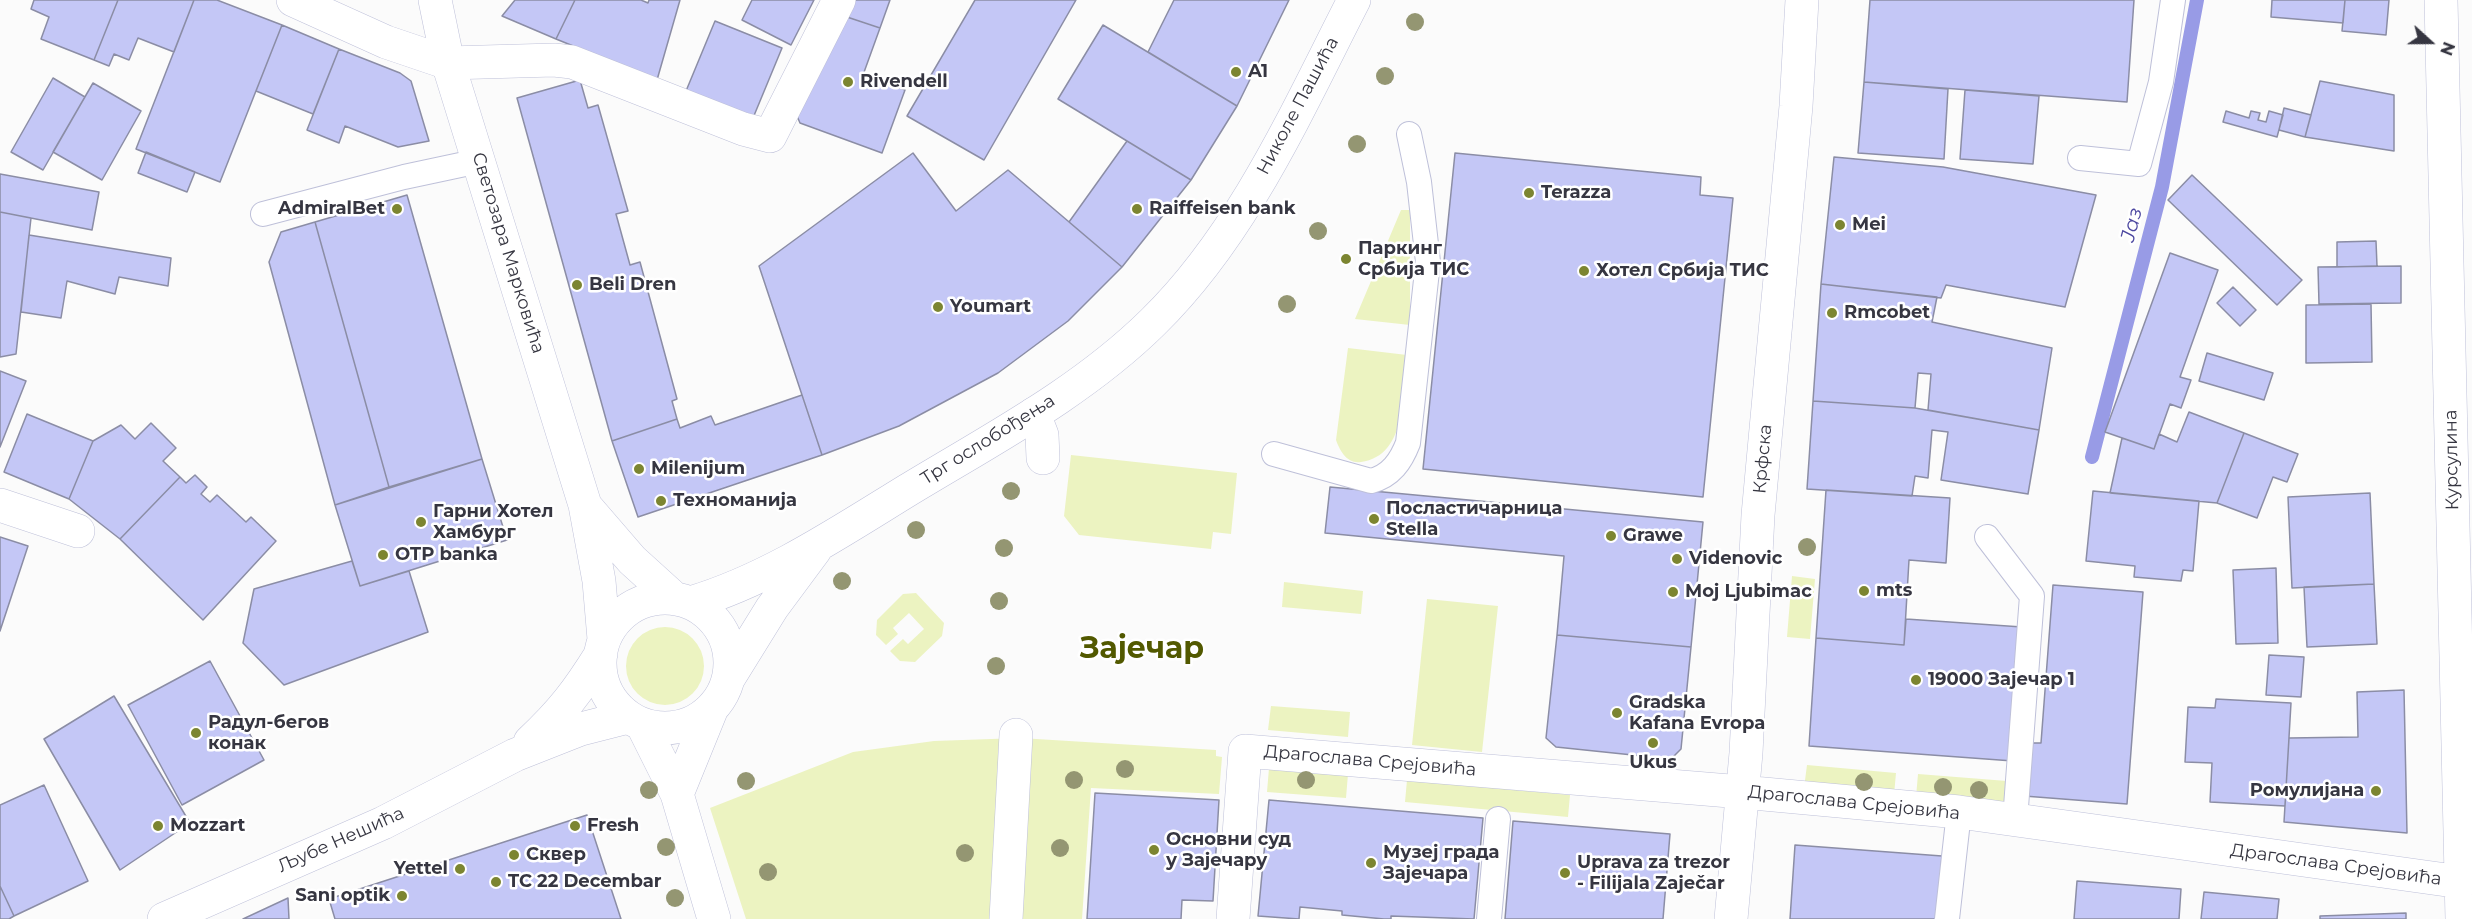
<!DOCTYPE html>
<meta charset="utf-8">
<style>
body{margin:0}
#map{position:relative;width:2472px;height:919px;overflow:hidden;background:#fbfbfb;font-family:Montserrat,sans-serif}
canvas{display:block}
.north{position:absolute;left:2400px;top:12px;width:60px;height:60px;-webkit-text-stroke:4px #fff;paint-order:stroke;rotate:111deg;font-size:16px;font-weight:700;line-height:24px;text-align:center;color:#363641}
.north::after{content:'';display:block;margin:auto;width:21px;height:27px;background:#363641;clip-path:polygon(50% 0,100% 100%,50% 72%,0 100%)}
</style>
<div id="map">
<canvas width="2472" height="919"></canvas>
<div class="north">N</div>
</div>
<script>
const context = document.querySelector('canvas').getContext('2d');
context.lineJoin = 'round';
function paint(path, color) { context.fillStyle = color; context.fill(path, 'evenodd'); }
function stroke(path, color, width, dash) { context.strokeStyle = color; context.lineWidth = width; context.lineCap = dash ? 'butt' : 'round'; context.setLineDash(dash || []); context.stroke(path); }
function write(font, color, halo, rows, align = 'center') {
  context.font = font + ' Montserrat,sans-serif'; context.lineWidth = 5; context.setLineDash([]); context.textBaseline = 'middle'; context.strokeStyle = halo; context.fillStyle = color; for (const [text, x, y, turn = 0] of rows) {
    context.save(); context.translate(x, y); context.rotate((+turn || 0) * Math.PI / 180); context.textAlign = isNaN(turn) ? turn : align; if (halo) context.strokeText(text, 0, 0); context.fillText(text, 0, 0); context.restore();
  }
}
const green = new Path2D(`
 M1401 210H1410V325L1355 319Z
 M1348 348 1407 355C1403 390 1408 456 1361 462 1347 464 1340 451 1336 440Z
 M1071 455 1237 473 1231 534 1213 532 1211 549 1079 535 1064 516Z
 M1792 576 1815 579 1810 639 1787 637Z
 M1284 582 1363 591 1361 614 1282 607Z
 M916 593 944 623 942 636 915 662 900 661 890 651 903 639 908 644 924 629 909 613 893 628 898 634 886 645 876 635 877 620 903 594Z
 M1427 599 1498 606 1482 752 1412 745Z
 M626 666a39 39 0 1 1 78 0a39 39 0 1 1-78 0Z
 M1271 706 1350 712 1348 737 1268 730Z
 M1020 738 1216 750V756L1222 757 1219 794 1091 788 1082 919H746L710 808 853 752 934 741Z
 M1807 765 1896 773 1894 795 1804 788Z
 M1269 768 1348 774 1346 798 1267 792Z
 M1918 774 2007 781 2005 805 1916 797Z
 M1407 780 1570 795 1568 817 1405 802Z`);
const stream = new Path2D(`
 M2092 457 2162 187 2197 0`);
const building = new Path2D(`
 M34 0H118L94 60 41 39 49 17 31 9Z
 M118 0H194L174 52 138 38 129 60 114 54 109 66 94 60Z
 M194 0H217L282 25 220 182 136 149Z
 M515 0H575L556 39 502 16Z
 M575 0H641L648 3 649 0H680L657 80 556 39Z
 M752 0H814L791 45 742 20Z
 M849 0H890L880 28 841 15Z
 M975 0H1076L984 160 907 116Z
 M1174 0H1289L1237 106 1148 52Z
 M1870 0H2134L2127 102 1864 82Z
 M2272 0H2345L2343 23 2271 17Z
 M2345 0H2389L2386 35 2342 31Z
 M841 15 880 28 863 75 905 90 882 153 800 123 797 116Z
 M715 21 782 48 753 118 686 91Z
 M282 25 339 49 313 114 256 91Z
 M1103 25 1237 106 1191 180 1058 99Z
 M339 49 400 73 411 81 429 141 398 147 345 126 339 143 307 130Z
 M53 78 85 97 43 170 11 152Z
 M580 80 588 108 598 105 628 211 616 214 630 265 640 262 677 399 672 401 677 419 612 441 517 98Z
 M2320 81 2394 95V151L2305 137Z
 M1864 82 1948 89 1944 159 1858 153Z
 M93 83 141 111 102 180 53 152Z
 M1965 90 2039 96 2033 164 1960 159Z
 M2284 108 2311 115 2305 137 2279 130Z
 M2226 111 2249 118 2251 111 2260 113 2258 120 2266 122 2269 111 2283 115 2277 137 2223 122Z
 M1127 141 1191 180 1122 267 1069 222Z
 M146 152 195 172 187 192 138 173Z
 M913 153 956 211 1008 170 1122 267 1068 321 998 373 899 426 822 455 759 266Z
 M1455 153 1701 177 1700 195 1733 198 1703 497 1423 469Z
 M1834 157 1943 167 2096 195 2065 307 1946 285 1941 298 1821 284Z
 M0 174 99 192 92 230 0 212Z
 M2192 175 2302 280 2277 305 2168 200Z
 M407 195 482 459 389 487 315 222Z
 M0 212 31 218 16 354 0 357Z
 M315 222 389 487 335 505 269 262 281 232Z
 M29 235 171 258 168 286 119 277 115 294 67 281 61 318 21 312Z
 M2376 241 2377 266 2337 267V242Z
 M2170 253 2218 270 2180 377 2191 380 2181 408 2170 404 2154 449 2105 432Z
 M2401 266V303L2319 304 2318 267Z
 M1821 284 1937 297 1932 322 2052 348 2039 430 1928 410 1931 374 1918 373 1915 408 1813 401Z
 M2233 287 2256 310 2240 326 2217 303Z
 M2371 304 2372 362 2306 363V305Z
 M2207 353 2273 373 2264 400 2199 381Z
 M0 371 26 381 0 447Z
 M802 395 822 455 638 517 612 441 677 419 680 428 711 416 715 425Z
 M1813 401 1915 408 2039 430 2028 494 1941 480 1948 432 1932 430 1928 478 1915 476 1912 496 1807 489Z
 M2189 412 2244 433 2217 503 2110 493 2122 438 2154 449 2159 434 2177 442Z
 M27 414 93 441 69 499 4 472Z
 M151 423 176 448 163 461 180 477 120 539 69 499 93 441 121 425 135 439Z
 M2244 433 2298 454 2287 482 2273 477 2257 518 2217 503Z
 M482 459 507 540 360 586 335 505Z
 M195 475 207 487 201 494 210 502 217 495 246 522 251 517 276 541 203 620 120 539 180 477 186 483Z
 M1330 487 1703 522 1691 647 1557 635 1564 556 1325 533Z
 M1826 490 1950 498 1946 563 1909 560 1904 645 1816 638Z
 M2093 491 2199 501 2193 571 2183 570 2181 581 2134 577 2135 566 2086 561Z
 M2370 493 2374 584 2292 588 2288 497Z
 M0 537 28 546 0 631Z
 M352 561 360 586 409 571 428 632 284 685 243 643 254 589Z
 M2276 568 2278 643 2236 644 2233 570Z
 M2374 584 2377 644 2307 647 2304 587Z
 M2053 585 2143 592 2127 804 2024 796 2028 743H2041Z
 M1906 619 2022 627 2013 761 1809 746 1816 638 1904 645Z
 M1557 635 1691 647 1681 749 1671 759 1556 747 1546 738Z
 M2269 655 2304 657 2301 697 2266 695Z
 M210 661 264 760 182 805 128 705Z
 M2404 690 2407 833 2284 822 2289 738 2358 737 2357 692Z
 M114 696 190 823 120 870 44 739Z
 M2216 699 2291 703 2285 806 2210 802 2212 763 2185 762 2188 707 2215 708Z
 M44 785 88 881 14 916 0 886V805Z
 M1095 793 1219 800 1213 901 1182 900 1181 919H1087Z
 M1269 800 1483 818 1474 919 1391 916V919H1384L1342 915V911L1300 907 1299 919 1258 916Z
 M587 815 621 919H335L329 899Z
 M1513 821 1670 834 1663 919H1505Z
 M1795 845 1942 856 1937 919H1790Z
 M2077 881 2181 889 2179 919H2074Z
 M0 886 14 916 9 919H0Z
 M2204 892 2279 899 2277 919H2201Z
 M288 898 289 919H243Z
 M2406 913V919H2320V916Z`);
const service = new Path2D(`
 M2080 158 2139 164 2161 82 2173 0
 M263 214 404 177 479 161
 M1274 454 1371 481C1391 476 1401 461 1408 443L1428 262 1419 182 1409 134
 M1987 537 2032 596 2015 820
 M1489 919 1498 819
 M1947 919 1959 812`);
const pedestrian = new Path2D(`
 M1034 414 1042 435 1043 458
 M1006 919 1016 735
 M1233 919 1245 751 1742 792`);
const minor = new Path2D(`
 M293 0 386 42 448 63 554 60 572 62 743 129 770 136 839 0
 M2441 0 2462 919
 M0 505 78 531
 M1742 792 1959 812 2461 882
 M1731 919 1746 753 1758 515 1796 106 1802 0`);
const tertiary = new Path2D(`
 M435 0 448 63 585 505 599 581 604 639
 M588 509 632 560 675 599
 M600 663a65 65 0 1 1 130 0a65 65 0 1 1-130 0Z
 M690 603C768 580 838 533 908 490 992 439 1082 392 1153 322 1243 234 1297 111 1354 0
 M728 679 772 608 815 550
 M642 724 677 794 714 919
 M530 742C562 712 578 691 601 654
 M677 794 712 708
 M164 919 383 823 515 755 581 729 628 717`);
const trees = [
 [1415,22],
 [1385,76],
 [1357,144],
 [1318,231],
 [1287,304],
 [1011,491],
 [916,530],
 [1807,547],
 [1004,548],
 [842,581],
 [999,601],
 [996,666],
 [1125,769],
 [1074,780],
 [1306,780],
 [746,781],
 [1864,782],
 [1943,787],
 [649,790],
 [1979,790],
 [666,847],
 [1060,848],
 [965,853],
 [768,872],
 [675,898]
];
const markers = [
 [1236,72,6,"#7c8531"],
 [848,82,6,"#7c8531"],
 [1529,193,6,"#7c8531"],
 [397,209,6,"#7c8531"],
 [1137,209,6,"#7c8531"],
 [1840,225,6,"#7c8531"],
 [1346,259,6,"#7c8531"],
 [1584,271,6,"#7c8531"],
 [577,285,6,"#7c8531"],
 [938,307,6,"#7c8531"],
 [1832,313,6,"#7c8531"],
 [639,469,6,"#7c8531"],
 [661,501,6,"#7c8531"],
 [1374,519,6,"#7c8531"],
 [421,522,6,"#7c8531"],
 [1611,536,6,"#7c8531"],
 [383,555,6,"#7c8531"],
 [1677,559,6,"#7c8531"],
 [1864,591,6,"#7c8531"],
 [1673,592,6,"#7c8531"],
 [1916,680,6,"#7c8531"],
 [1617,713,6,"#7c8531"],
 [196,733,6,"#7c8531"],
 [1653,743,6,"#7c8531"],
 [2376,791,6,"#7c8531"],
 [158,826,6,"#7c8531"],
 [575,826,6,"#7c8531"],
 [1154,850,6,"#7c8531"],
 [514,855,6,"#7c8531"],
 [1371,863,6,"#7c8531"],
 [460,869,6,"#7c8531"],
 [1565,873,6,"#7c8531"],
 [496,882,6,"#7c8531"],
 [402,896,6,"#7c8531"]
];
const poiNames = [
 ["A1",1248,72],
 ["Rivendell",860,82],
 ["Terazza",1541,193],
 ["AdmiralBet",385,209,"right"],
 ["Raiffeisen bank",1149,209],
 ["Mei",1852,225],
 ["Паркинг",1358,249],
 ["Србија ТИС",1358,270],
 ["Хотел Србија ТИС",1596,271],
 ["Beli Dren",589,285],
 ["Youmart",950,307],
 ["Rmcobet",1844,313],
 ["Milenijum",651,469],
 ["Техноманија",673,501],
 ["Посластичарница",1386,509],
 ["Stella",1386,530],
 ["Гарни Хотел",433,512],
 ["Хамбург",433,533],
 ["Grawe",1623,536],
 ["OTP banka",395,555],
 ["Videnovic",1689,559],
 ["mts",1876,591],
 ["Moj Ljubimac",1685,592],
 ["19000 Зајечар 1",1928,680],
 ["Gradska",1629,703],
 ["Kafana Evropa",1629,724],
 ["Радул-бегов",208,723],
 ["конак",208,744],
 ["Ukus",1653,763,"center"],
 ["Ромулијана",2364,791,"right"],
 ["Mozzart",170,826],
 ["Fresh",587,826],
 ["Основни суд",1166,840],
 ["у Зајечару",1166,861],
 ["Музеј града",1383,853],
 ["Зајечара",1383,874],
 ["Сквер",526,855],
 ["Uprava za trezor",1577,863],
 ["- Filijala Zaječar",1577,884],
 ["Yettel",448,869,"right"],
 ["TC 22 Decembar",508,882],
 ["Sani optik",390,896,"right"]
];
const streetNames = [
 ["Николе Пашића",1298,106,-62],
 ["Светозара Марковића",508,253,73],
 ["Трг ослобођења",988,440,-32],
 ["Крфска",1763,459,-85],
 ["Курсулина",2452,460,-91],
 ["Драгослава Срејовића",1370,761,5],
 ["Драгослава Срејовића",1854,803,6],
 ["Љубе Нешића",341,840,-24],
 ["Драгослава Срејовића",2336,865,8]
];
const waterNames = [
 ["Јаз",2132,225,-75]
];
const townNames = [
 ["Зајечар",1142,649]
];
paint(green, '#ecf3c1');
stroke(stream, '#989be6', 14);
paint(building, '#c4c7f6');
stroke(building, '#8b8da5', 1.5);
stroke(service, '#bec0d9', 26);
stroke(pedestrian, '#bec0d9', 34);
stroke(minor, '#bec0d9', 34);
stroke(tertiary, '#bec0d9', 34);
stroke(service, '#fff', 24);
stroke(pedestrian, '#fff', 33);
stroke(minor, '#fff', 33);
stroke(tertiary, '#fff', 33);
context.fillStyle = '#949672';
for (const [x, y] of trees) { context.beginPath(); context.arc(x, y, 9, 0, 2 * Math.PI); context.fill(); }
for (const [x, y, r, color] of markers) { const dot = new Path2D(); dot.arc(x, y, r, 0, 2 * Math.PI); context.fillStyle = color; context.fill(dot); stroke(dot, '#fff', 2); }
write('bold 18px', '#363641', '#fff', poiNames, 'left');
write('18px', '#363641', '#fff', streetNames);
write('italic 20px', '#4d48a0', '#fff', waterNames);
write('bold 30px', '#525900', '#fff', townNames);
</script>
